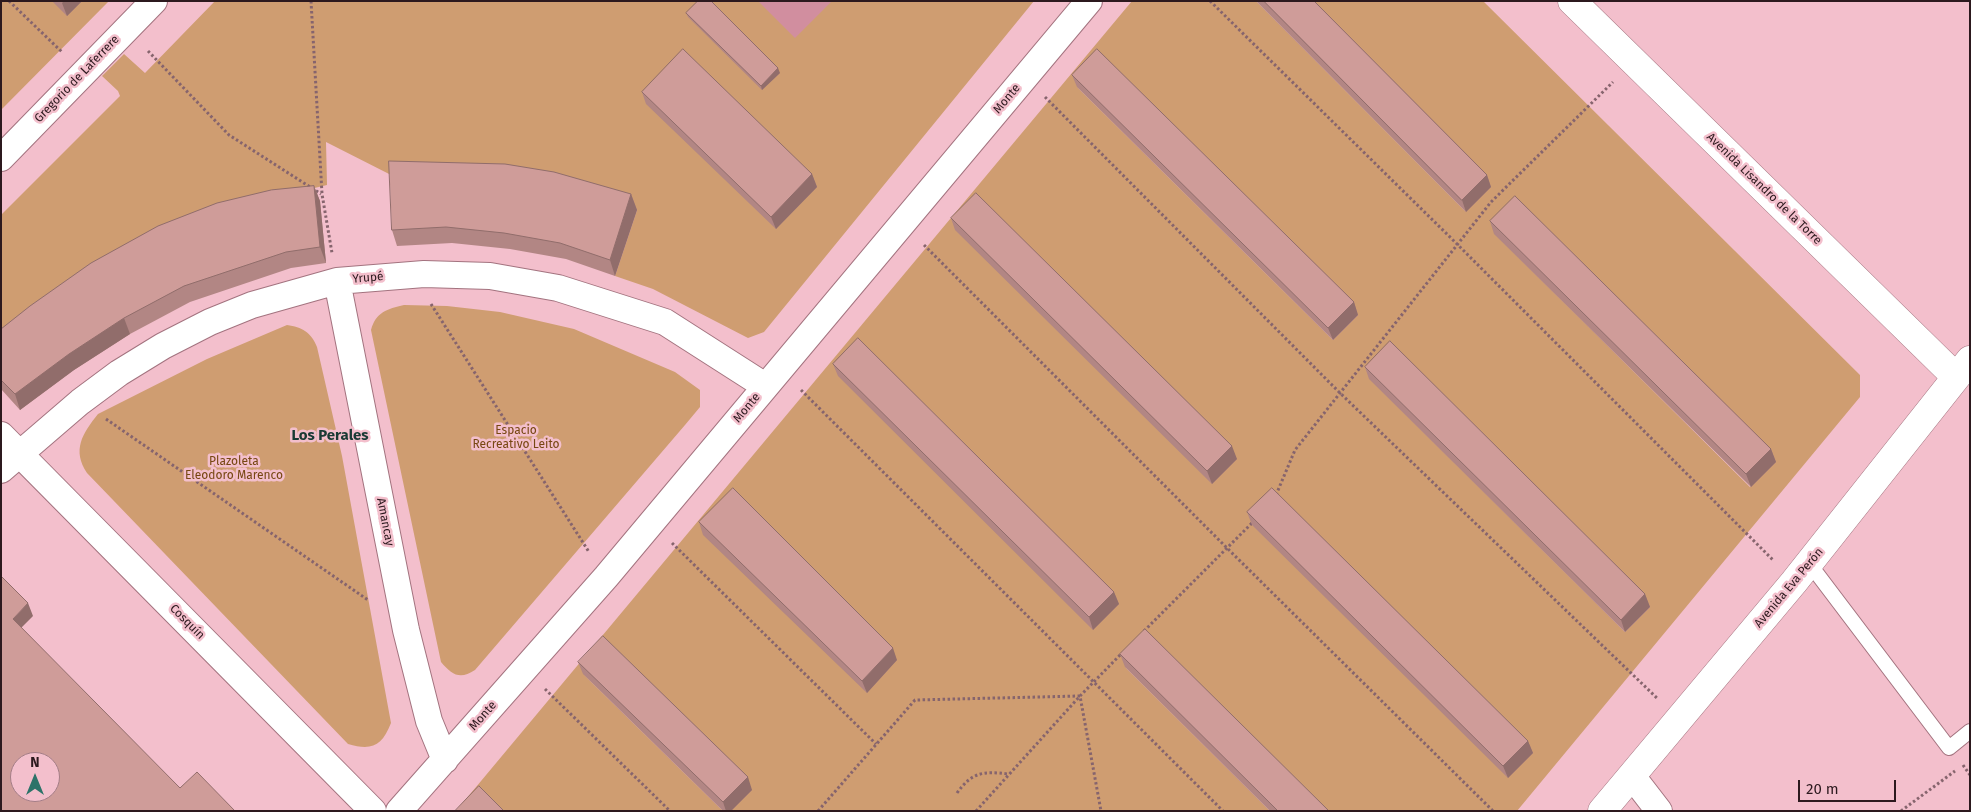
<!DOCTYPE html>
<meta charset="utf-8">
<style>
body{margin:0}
#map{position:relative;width:1971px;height:812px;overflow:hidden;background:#f3bfcc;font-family:"Fira Sans",sans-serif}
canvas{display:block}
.frame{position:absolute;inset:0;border:2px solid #2c191e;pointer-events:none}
.north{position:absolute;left:10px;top:752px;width:50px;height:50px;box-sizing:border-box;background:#f3bfcc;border:1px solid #a37d86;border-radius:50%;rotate:0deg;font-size:14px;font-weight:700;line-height:20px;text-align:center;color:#2c191e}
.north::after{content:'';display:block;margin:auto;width:18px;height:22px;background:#2d7369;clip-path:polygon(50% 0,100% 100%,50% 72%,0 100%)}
.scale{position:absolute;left:1798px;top:780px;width:98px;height:22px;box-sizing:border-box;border:2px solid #2c191e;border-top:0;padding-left:6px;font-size:15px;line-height:18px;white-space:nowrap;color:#2c191e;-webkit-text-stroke:4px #f3bfcc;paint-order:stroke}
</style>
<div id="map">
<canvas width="1971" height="812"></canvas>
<div class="frame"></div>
<div class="north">N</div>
<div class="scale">20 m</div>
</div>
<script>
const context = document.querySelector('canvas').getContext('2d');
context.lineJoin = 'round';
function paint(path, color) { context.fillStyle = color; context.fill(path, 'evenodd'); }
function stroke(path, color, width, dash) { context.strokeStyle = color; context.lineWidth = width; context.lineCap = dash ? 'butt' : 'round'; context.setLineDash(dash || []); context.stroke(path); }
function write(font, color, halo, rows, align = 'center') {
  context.font = font + ' "Fira Sans",sans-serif'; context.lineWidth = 5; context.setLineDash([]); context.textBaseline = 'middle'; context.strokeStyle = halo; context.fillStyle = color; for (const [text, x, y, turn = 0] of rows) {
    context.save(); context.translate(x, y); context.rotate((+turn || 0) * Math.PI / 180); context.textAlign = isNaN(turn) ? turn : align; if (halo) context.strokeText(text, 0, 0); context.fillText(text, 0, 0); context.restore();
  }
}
const green = new Path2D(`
 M1 1H109L1 110Z
 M215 1H1034L764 332 748 338 653 289 615 276 637 210 395 177 326 142 327 185 277 197 1 344V215L120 96 118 91 102 76 124 54 145 73Z
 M1132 1H1256L1466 212 1306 1H1483L1860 375V397L1517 811H1321L1125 667 1270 811H731L583 674 723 811H456ZM1077 87 1358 315 1333 340ZM1495 234 1775 461V462L1750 487ZM1370 379 1650 607 1625 632Z
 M404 305 447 306 500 312 574 329 675 372 700 390V407L685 425 475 670C460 680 452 675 441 662L371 330C376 312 387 309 404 305Z
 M287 325C302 327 311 332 317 347L342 456 391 723C382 746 372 751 348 744L87 473C72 450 82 434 98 414L207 359Z`);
const water = new Path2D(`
 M758 1H832L795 38Z`);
const path = new Path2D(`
 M9 1 62 52
 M311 1 322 194 332 253
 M1210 1 1457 244 1774 561
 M148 51 229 135 321 194
 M1045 97 1340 393 1658 699
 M924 245 1227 548 1493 811
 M431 304 589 552
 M801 390 1223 811
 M106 419 368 600
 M1276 495 1295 450 1491 202 1613 82
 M672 543 876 744
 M1144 631 1253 522
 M545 689 670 811
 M1963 765 1970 775
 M957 793C972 772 983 771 1008 774
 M818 811 915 700 1080 696 1101 811
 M976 811 1080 696 1122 653
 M1901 811 1955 771`);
const service = new Path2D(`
 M1809 563 1949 748 1970 731`);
const minor = new Path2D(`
 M1 158 154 1
 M337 281 406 630 429 721 445 760
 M1 435 373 811
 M1 470 80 402 119 373 163 346 210 322 252 305 337 281 424 274 490 276 558 288 665 322 765 386
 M1632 776 1659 811
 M399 811 606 577 1089 1`);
const secondary = new Path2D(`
 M1572 1 1956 377
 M1602 811 1794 582 1970 360`);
const wall = new Path2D(`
 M52 1H82L67 16Z
 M1256 1H1314L1487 175 1491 187 1466 212Z
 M686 13 780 73 762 90 688 17Z
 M1072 75 1354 302 1358 315 1333 340 1077 87Z
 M642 92 812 174 817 187 776 229 646 104Z
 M314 186 320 201 326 263 291 268 190 302 130 334 74 370 20 410 1 389V329Z
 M631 194 637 210 615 276 566 259 510 249 452 243 397 246 392 230Z
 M951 218 1237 459 1212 484 955 230Z
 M1490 221 1771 449 1776 462 1751 487 1494 234Z
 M833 364 1114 592 1119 604 1093 630 838 376Z
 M1365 367 1645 594 1650 607 1625 632 1369 379Z
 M1247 512 1528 741 1533 753 1508 778 1252 525Z
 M699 522 897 660 867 693 703 535Z
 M1120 654 1329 811H1270L1125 667Z
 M578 662 752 790 731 811H723L583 674Z`);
const shadedWall = new Path2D(`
 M64 1H82L67 16 62 3Z
 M778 68 780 73 762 90 761 86Z
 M812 174 817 187 776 229 771 217Z
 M1487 175 1491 187 1466 212 1462 200Z
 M314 186 320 201 326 263 320 247Z
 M631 194 637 210 615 276 610 260Z
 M1354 302 1358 315 1333 340 1328 328Z
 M124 318 130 334 74 370 20 410 15 394 69 354Z
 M1232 446 1237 459 1212 484 1207 471Z
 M1771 449 1776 462 1751 487 1746 474Z
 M1114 592 1119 604 1093 630 1089 617Z
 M1645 594 1650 607 1625 632 1621 620Z
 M28 603 33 616 18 631 13 619Z
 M893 648 897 660 867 693 862 681Z
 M1528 741 1533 753 1508 778 1503 766Z
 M748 777 752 790 731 811H726L723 802Z`);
const building = new Path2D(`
 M698 1H711L778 68 761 86 686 13Z
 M1264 1H1314L1487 175 1462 200Z
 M683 49 812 174 771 217 642 92Z
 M1097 49 1354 302 1328 328 1072 75Z
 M389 161 505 164 554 172 631 194 610 260 560 243 504 233 446 227 392 230Z
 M314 186 320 247 286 252 184 286 124 318 69 354 15 394 1 380V329L30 306 91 263 158 226 217 203 271 190Z
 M976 193 1232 446 1207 471 951 218Z
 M1515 196 1771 449 1746 474 1490 221Z
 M858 338 1114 592 1089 617 833 364Z
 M1390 341 1645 594 1621 620 1365 367Z
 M733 488 893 648 862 681 699 522Z
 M1272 488 1528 741 1503 766 1247 512Z
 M1 576 28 603 13 619 180 788 197 772 235 811H1ZM20 762H50V792H20Z
 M1145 629 1329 811H1278L1120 654Z
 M603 636 748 777 723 802 578 662Z
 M479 786 504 811H455Z`);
const streetNames = [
 ["Gregorio de Laferrere",77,79,-46],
 ["Monte",1007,99,-50],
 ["Avenida Lisandro de la Torre",1764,189,44],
 ["Yrupé",368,278,-5],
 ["Monte",747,408,-50],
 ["Amancay",385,522,79],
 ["Avenida Eva Perón",1789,588,-50],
 ["Cosquín",187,622,45],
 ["Monte",483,716,-49]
];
const parkNames = [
 ["Espacio",516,431],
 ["Recreativo Leito",516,445],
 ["Plazoleta",234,462],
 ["Eleodoro Marenco",234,476]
];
const quarterNames = [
 ["Los Perales",330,436]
];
paint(green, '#cf9d71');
paint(water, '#d18e9f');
stroke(service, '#a3737f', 16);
stroke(minor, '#a3737f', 28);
stroke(secondary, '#a3737f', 29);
stroke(path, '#86646d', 3, [2.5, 2.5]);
stroke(service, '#fff', 14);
stroke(minor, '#fff', 26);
stroke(secondary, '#fff', 28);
paint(wall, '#b28684');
paint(shadedWall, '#916d6b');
paint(building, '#cf9c99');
stroke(building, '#916d6b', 1);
write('12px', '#2c191e', '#f3bfcc', streetNames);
write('12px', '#774712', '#f3bfcc', parkNames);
write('bold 15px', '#193a34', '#f3bfcc', quarterNames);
</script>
